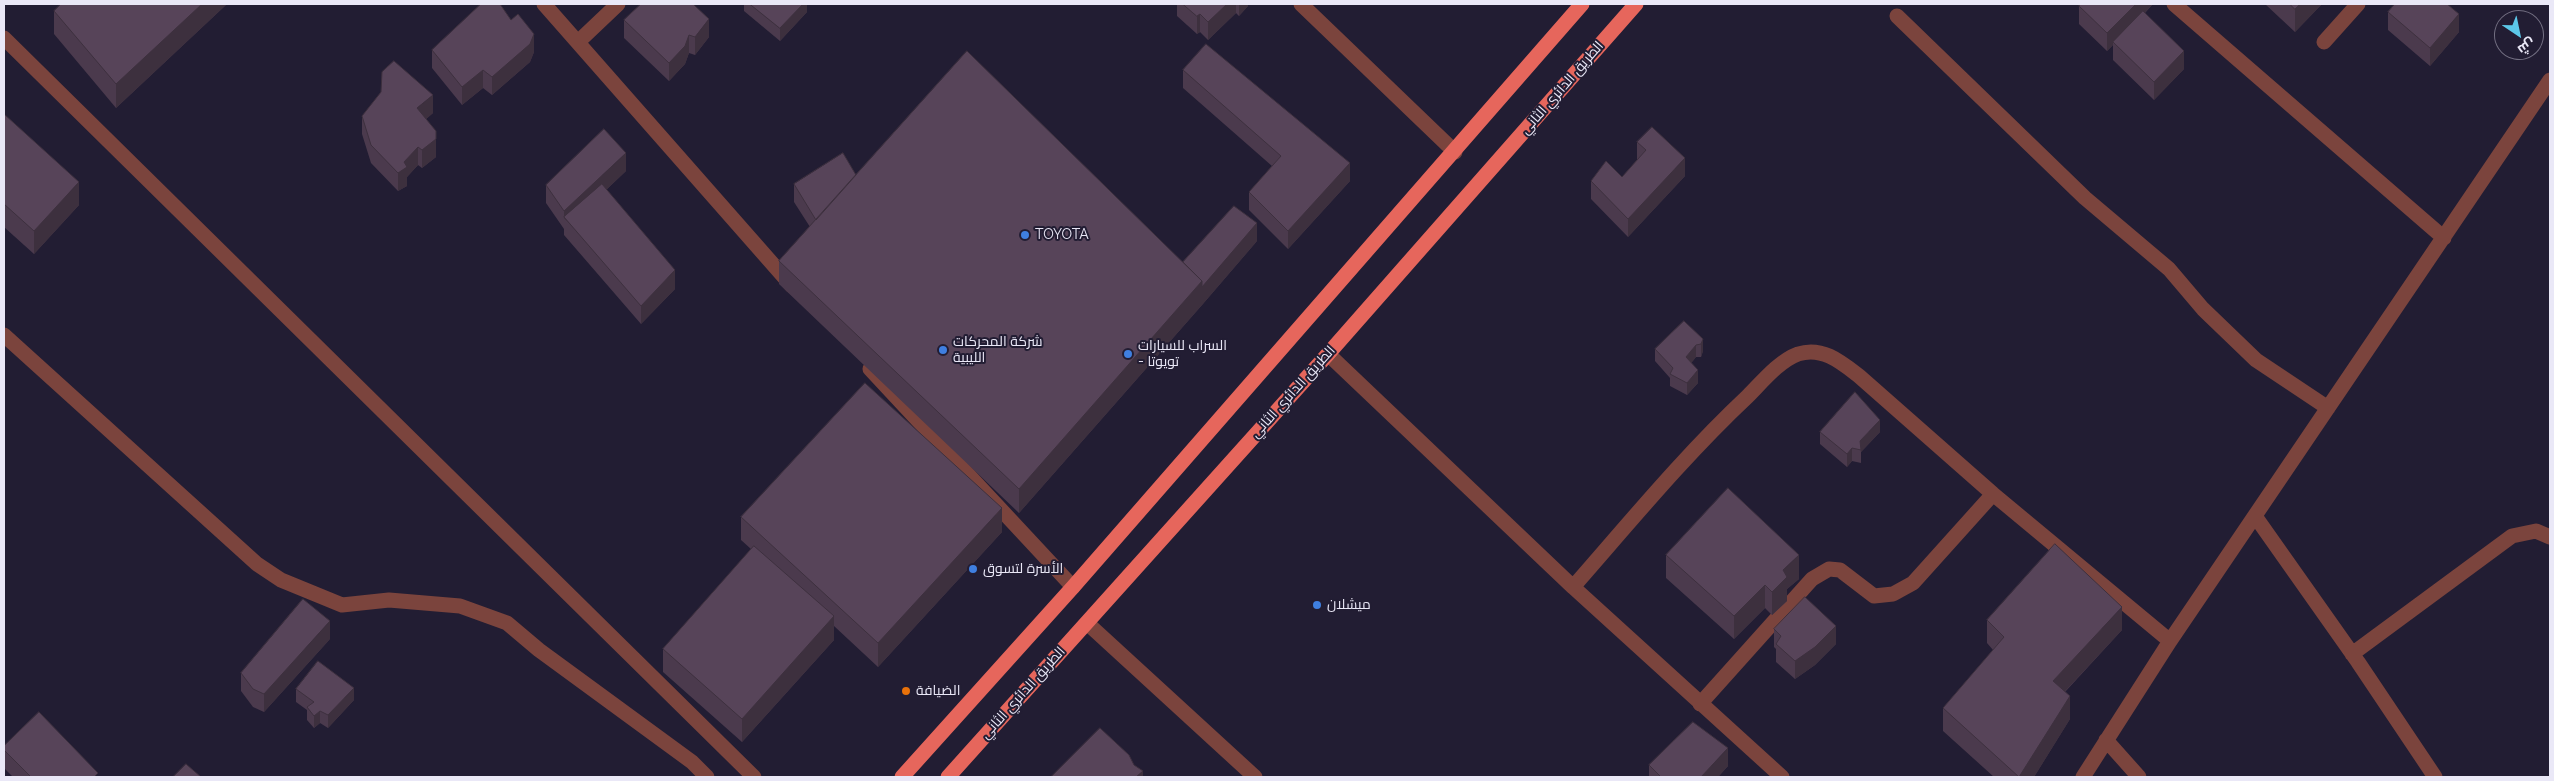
<!DOCTYPE html>
<meta charset="utf-8">
<style>
body{margin:0}
#map{position:relative;width:2554px;height:781px;overflow:hidden;background:#221d33;font-family:Raleway,Cairo,sans-serif}
canvas{display:block}
.frame{position:absolute;inset:0;border:5px solid #eae8f7;pointer-events:none}
.north{position:absolute;left:2494px;top:10px;width:50px;height:50px;box-sizing:border-box;background:#221d33;border:1px solid #726e81;border-radius:50%;rotate:146deg;font-size:14px;font-weight:700;line-height:20px;text-align:center;color:#eae8f7}
.north::after{content:'';display:block;margin:auto;width:18px;height:22px;background:#5cc7e8;clip-path:polygon(50% 0,100% 100%,50% 72%,0 100%)}
</style>
<div id="map">
<canvas width="2554" height="781"></canvas>
<div class="frame"></div>
<div class="north">ش</div>
</div>
<script>
const context = document.querySelector('canvas').getContext('2d');
context.lineJoin = 'round';
function stroke(path, color, width, dash) { context.strokeStyle = color; context.lineWidth = width; context.lineCap = dash ? 'butt' : 'round'; context.setLineDash(dash || []); context.stroke(path); }
function paint(path, color) { context.fillStyle = color; context.fill(path, 'evenodd'); }
function write(font, color, halo, rows, align = 'center') {
  context.font = font + ' Raleway,Cairo,sans-serif'; context.lineWidth = 4; context.setLineDash([]); context.textBaseline = 'middle'; context.strokeStyle = halo; context.fillStyle = color; for (const [text, x, y, turn = 0] of rows) {
    context.save(); context.translate(x, y); context.rotate((+turn || 0) * Math.PI / 180); context.textAlign = isNaN(turn) ? turn : align; if (halo) context.strokeText(text, 0, 0); context.fillText(text, 0, 0); context.restore();
  }
}
const minor = new Path2D(`
 M544 4 792 286
 M1301 4 1455 152
 M2174 4 2444 238
 M1897 16 2085 198 2169 269 2203 309 2256 360 2328 408
 M4 38 754 777
 M578 42 618 4
 M2324 42 2358 4
 M4 335 257 564 281 580 342 605 389 600 460 606 507 623 539 650 692 762 707 777
 M1328 354 1573 587 1782 777
 M870 369 1073 587
 M2255 516 2358 662 2435 777
 M1573 587C1630 522 1685 455 1748 396 1762 382 1779 361 1798 354 1822 346 1841 362 1859 376L1993 494 2170 641
 M1087 623 1255 777
 M2352 654 2512 536 2536 531 2550 537
 M1700 704 1812 579 1829 569 1840 570 1874 596 1893 594 1913 583 1993 494
 M2106 740 2139 777
 M2083 777 2170 641 2550 80`);
const trunk = new Path2D(`
 M902 777 1073 587 1582 4
 M948 777 1328 354 1636 4`);
const wall = new Path2D(`
 M227 4 116 108 54 34V11Z
 M744 4H807V12L780 41 744 11Z
 M1177 4H1248V6L1239 16 1236 13 1208 40 1200 32 1197 34 1177 16Z
 M2152 4V5L2145 13 2184 69 2154 100 2113 60V45L2107 51 2079 24V6Z
 M2265 4H2322L2295 32Z
 M2388 12 2459 32 2430 66 2388 30Z
 M511 20 534 52 530 62 492 95 483 88 462 105 432 68V50Z
 M624 20 709 37 695 55 689 53 685 64 669 81 624 38Z
 M1183 70 1350 181 1288 249 1249 210V192L1272 166 1183 88Z
 M433 113 426 119 436 157 422 168 418 165 407 177V186L398 191 371 163 362 134V116Z
 M4 114 79 205 34 254 4 227Z
 M1637 142 1685 176 1628 237 1591 199V181L1622 177 1637 160Z
 M626 171 606 190 675 289 641 324 564 235V229L546 203V185Z
 M856 175 1183 262 1257 241 1202 305 1019 513 779 284V261L810 227 794 202V184Z
 M1703 339V351L1701 357H1696L1691 363 1698 383 1687 395 1670 386V378L1655 361V349Z
 M1820 432H1880L1861 452V463L1852 461 1847 467 1820 444Z
 M741 517 1002 532 878 667 834 626V640L742 742 663 672V649L751 549 741 540Z
 M1666 555 1799 579 1787 589V601L1772 615 1765 608 1734 639 1666 578Z
 M1987 620 2122 630 2065 692 2070 719 2034 777H1994L1943 731V708L1993 650 1987 643Z
 M1774 629 1836 644 1815 665 1795 679 1776 662V649L1774 647Z
 M330 639 264 712 253 707 241 691V673Z
 M296 689 354 700 328 728 320 723 314 728 307 720V710L296 702Z
 M4 746 98 777H13L4 768Z
 M1649 765 1728 766 1718 777H1649Z`);
const shadedWall = new Path2D(`
 M202 4H227L116 108V84Z
 M803 4H807V12L780 41V28Z
 M1227 4H1236V13L1208 40V22Z
 M1239 4H1248V6L1239 16Z
 M2136 4H2152V5L2115 44 2113 42V45L2107 51V33Z
 M2300 4H2322L2295 32V9Z
 M1200 14V32L1197 34V16Z
 M2459 14V32L2430 66V48Z
 M709 19V37L695 55V37Z
 M534 34V52L530 62 492 95V77Z
 M689 35V53L685 64 669 81V63Z
 M2184 51V69L2154 100V82Z
 M483 70V88L462 105V87Z
 M433 95V113L417 127V108Z
 M436 131V157L422 168V150Z
 M418 147V165L407 177V186L398 191V173L404 162Z
 M626 153V171L570 224 564 218V211Z
 M1685 158V176L1628 237V219Z
 M1350 163V181L1288 249V231Z
 M79 182V205L34 254V231Z
 M1257 223V241L1202 305 1019 513V489L1202 281Z
 M675 270V289L641 324V306Z
 M1703 339V351L1701 357V344Z
 M1696 345V357L1686 370V357Z
 M1698 370V383L1687 395V383Z
 M1880 420V432L1861 452 1860 441Z
 M1852 448V461L1847 467V454Z
 M1002 508V532L878 667V643Z
 M1799 555V579L1787 589V601L1772 615V592L1783 570Z
 M1765 585V608L1734 639V616Z
 M2122 607V630L2053 704V681Z
 M834 616V640L742 742V719Z
 M330 621V639L264 712V694Z
 M1836 626V644L1815 665 1795 679V661Z
 M354 688V700L328 728V715Z
 M2070 696V719L2034 777H2019Z
 M320 711V723L314 728V716Z
 M1728 748V766L1718 777H1701Z
 M1143 771V777H1136Z`);
const building = new Path2D(`
 M61 4H202L116 84 54 11Z
 M481 4H500L511 20 518 14 534 34 530 44 492 77 483 70 462 87 432 50Z
 M641 4H693L709 19 695 37 689 35 685 46 669 63 624 20Z
 M750 4H803L780 28Z
 M1183 4H1227L1208 22 1200 14 1197 16Z
 M2081 4H2136L2107 33 2079 6Z
 M2290 4H2300L2295 9Z
 M2395 4H2447L2459 14 2430 48 2388 12Z
 M2143 11 2184 51 2154 82 2113 42Z
 M1206 44 1350 163 1288 231 1249 192 1281 156 1183 70Z
 M967 51 1202 281 1019 489 779 261Z
 M394 61 433 95 417 108 436 131V139L422 150 418 147 404 162 407 167 398 173 371 145 362 116 381 92 382 72Z
 M4 114 79 182 34 231 4 204Z
 M1652 127 1685 158 1628 219 1591 181 1606 161 1622 177 1646 150 1637 142Z
 M604 129 626 153 564 211 546 185Z
 M843 153 856 175 816 220 794 184Z
 M602 184 675 270 641 306 564 217Z
 M1234 206 1257 223 1202 287V281L1183 262Z
 M1684 321 1703 339 1701 344 1696 345 1686 357 1698 370 1687 383 1670 374 1673 368 1655 349Z
 M865 383 1002 508 878 643 741 517Z
 M1855 392 1880 420 1860 441 1861 450 1852 448 1847 454 1820 432Z
 M1728 488 1799 555 1783 570 1787 577 1772 592 1765 585 1734 616 1666 555Z
 M2055 544 2122 607 2053 681 2070 696 2019 777 1943 708 2004 637 1987 620Z
 M754 546 834 616 742 719 663 649Z
 M1805 597 1836 626 1815 647 1795 661 1776 644 1781 636 1774 629Z
 M303 599 330 621 264 694 253 689 241 673Z
 M318 661 354 688 328 715 320 711 314 716 307 707 314 702 296 689Z
 M39 712 98 773 94 777H29L30 776 4 750V746Z
 M1693 722 1728 748 1701 777H1661L1649 765Z
 M1100 728 1129 755 1134 765 1143 771 1136 777H1051Z
 M186 764 201 777H173Z`);
const markers = [
 [1025,235,5,"#3f7fe0"],
 [943,350,5,"#3f7fe0"],
 [1128,354,5,"#3f7fe0"],
 [973,569,5,"#3f7fe0"],
 [1317,605,5,"#3f7fe0"],
 [906,691,5,"#e8710a"]
];
const streetNames = [
 ["الطريق الدائري الثاني",1562,88,-49],
 ["الطريق الدائري الثاني",1293,392,-48],
 ["الطريق الدائري الثاني",1023,693,-48]
];
const poiNames = [
 ["TOYOTA",1035,235],
 ["شركة المحركات",953,342],
 ["الليبية",953,358],
 ["السراب للسيارات",1138,346],
 ["- تويوتا",1138,362],
 ["الأسرة لتسوق",983,569],
 ["ميشلان",1327,605],
 ["الضيافة",916,691]
];
stroke(minor, '#7b443d', 15);
stroke(trunk, '#e6665c', 15);
paint(wall, '#4b3a4d');
paint(shadedWall, '#3d303e');
paint(building, '#574459');
stroke(building, '#3d303e', 1);
for (const [x, y, r, color] of markers) { const dot = new Path2D(); dot.arc(x, y, r, 0, 2 * Math.PI); context.fillStyle = color; context.fill(dot); stroke(dot, '#221d33', 2); }
write('14px', '#eae8f7', '#221d33', streetNames);
write('14px', '#eae8f7', '#221d33', poiNames, 'left');
</script>
